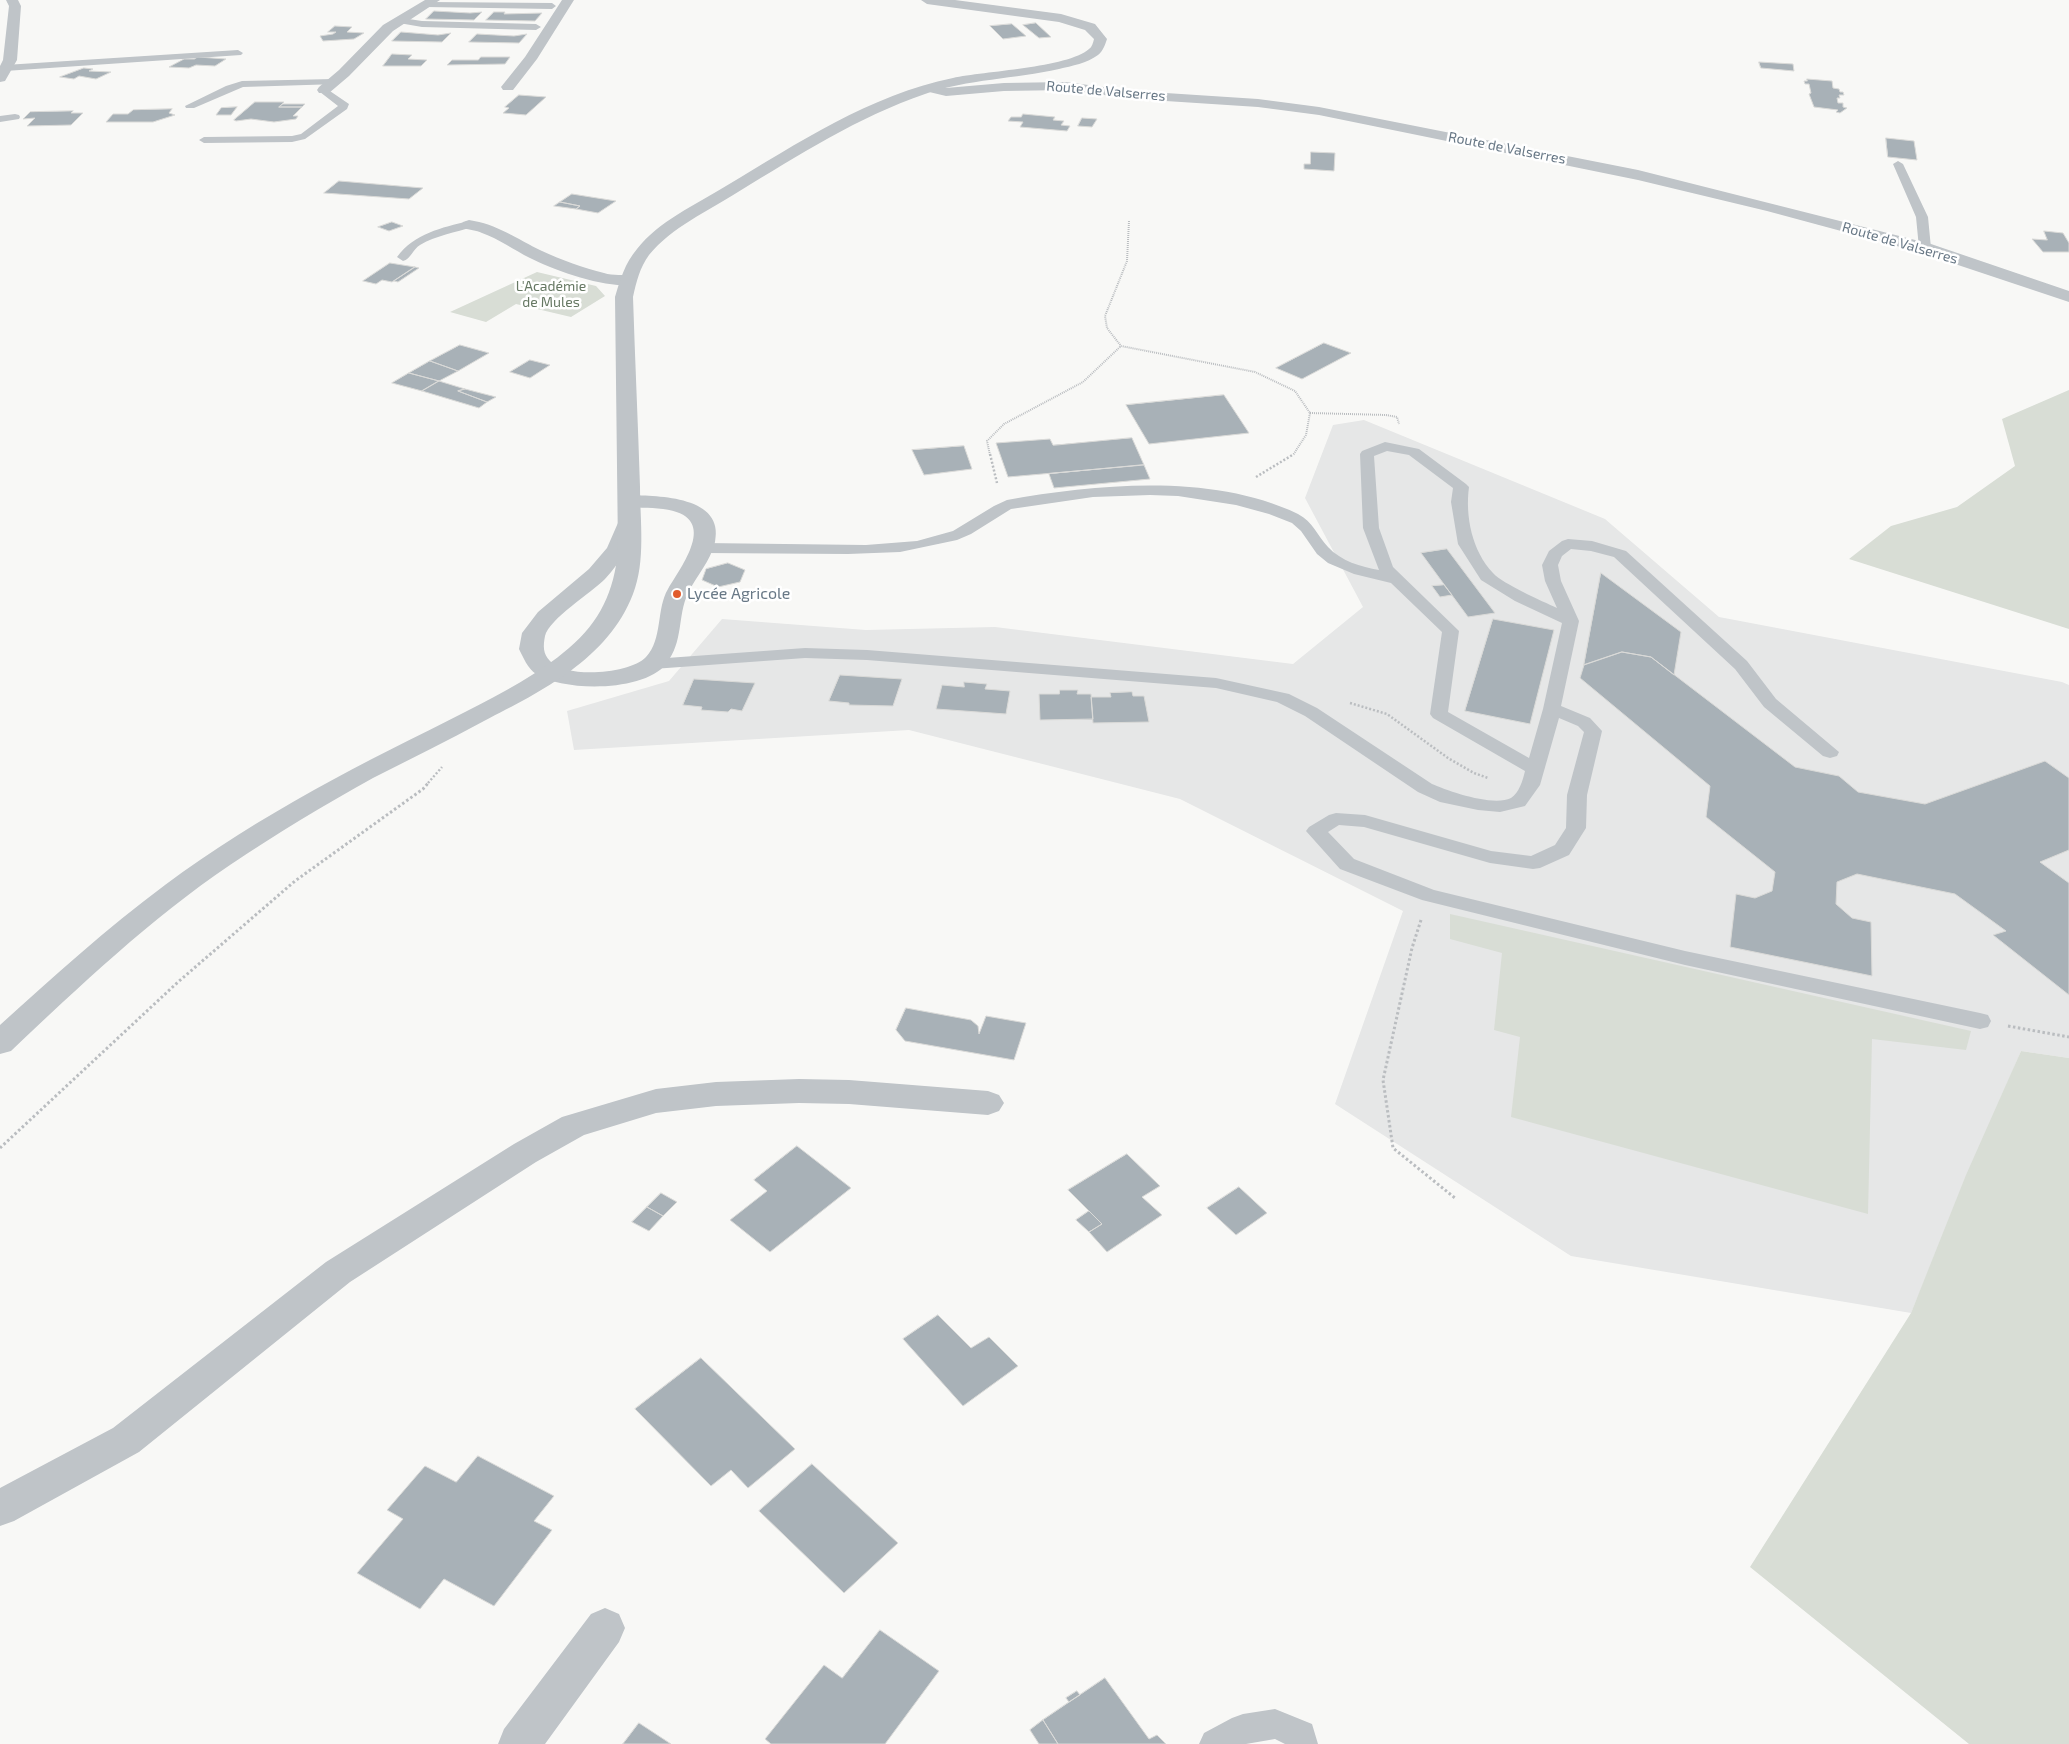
<!DOCTYPE html>
<meta charset="utf-8">
<style>
body{margin:0}
canvas{display:block;background:#f8f8f6}
</style>
<canvas width="2069" height="1744"></canvas>
<script>
const context = document.querySelector('canvas').getContext('2d');
context.lineJoin = 'round';
function paint(path, color) { context.fillStyle = color; context.fill(path, 'evenodd'); }
function stroke(path, color, width, dash) { context.strokeStyle = color; context.lineWidth = width; context.lineCap = dash ? 'butt' : 'round'; context.setLineDash(dash || []); context.stroke(path); }
function write(font, color, halo, rows, align = 'center') {
  context.font = font + ' "Exo 2",sans-serif'; context.lineWidth = 5; context.setLineDash([]); context.textBaseline = 'middle'; context.strokeStyle = halo; context.fillStyle = color; for (const [text, x, y, turn = 0] of rows) {
    context.save(); context.translate(x, y); context.rotate((+turn || 0) * Math.PI / 180); context.textAlign = isNaN(turn) ? turn : align; if (halo) context.strokeText(text, 0, 0); context.fillText(text, 0, 0); context.restore();
  }
}
const built = new Path2D(`
 M1364 420 1605 519 1719 617 2062 682 2069 685V1058L2021 1051 1911 1313 1571 1256 1335 1104 1403 911 1180 799 909 730 574 750 567 711 669 681 722 619 866 630 995 627 1293 664 1363 607 1305 498 1333 425Z`);
const green = new Path2D(`
 M537 272 596 286 605 296 571 317 516 304 486 322 450 312Z
 M2069 390V629L1849 559 1891 526 1957 507 2015 466 2002 419Z
 M1450 914 1971 1031 1966 1050 1872 1039 1868 1214 1511 1117 1520 1037 1494 1030 1502 953 1450 939Z
 M2021 1051 2069 1058V1744H1969L1750 1567 1911 1313 1966 1175Z`);
const building = new Path2D(`
 M434 11 470 13 482 12 474 20 426 19Z
 M494 12H505L504 14 542 13 535 21 486 20Z
 M1036 23 1051 37 1039 38 1023 25Z
 M1012 24 1026 36 1003 39 990 26Z
 M335 26 352 27 347 32 364 33 354 39 323 41 320 36 333 34 336 32H328Z
 M401 32 438 35 451 33 442 42 392 41Z
 M477 34 514 36 527 34 519 43 469 42Z
 M392 54 412 55 408 59 427 60 421 66H383Z
 M198 57 226 59 215 66 196 65 189 68 169 67 184 59H194Z
 M481 57H510L505 64 447 65 452 60H478Z
 M1759 62 1793 64 1794 71 1761 68Z
 M84 68 93 69 89 71 111 72 96 79 79 76 74 79 60 77Z
 M1807 79 1832 81 1833 88 1839 89 1840 92H1843L1844 95H1839L1840 98H1837L1838 103H1843V107L1847 108 1840 113 1836 112 1838 110 1814 107 1809 94 1811 93 1809 84H1805L1804 81H1807Z
 M519 95 546 97 526 115 503 113 509 108 505 107Z
 M255 102H284L279 107H302L293 116H298L296 119 274 122 251 119 236 121 234 120Z
 M283 104H305L302 107H279Z
 M237 107 231 115H216L221 108Z
 M172 109 169 113 175 115 153 122H106L113 114H128L133 110Z
 M73 111 71 113H83L71 125 27 126 35 118 23 119 30 112Z
 M1023 114 1055 117 1053 120 1064 121 1061 125 1070 126 1067 131 1020 127 1023 122 1008 121 1011 117H1021Z
 M1082 118 1097 119 1092 127 1078 126Z
 M1886 138 1914 141 1917 160 1888 157Z
 M1311 152 1335 153 1334 171 1304 169V164H1310Z
 M339 181 423 188 409 199 324 193Z
 M572 194 616 201 598 213 576 209 580 206 560 202Z
 M560 202 580 206 576 209 554 206Z
 M392 222 403 226 389 231 378 227Z
 M2044 231 2063 233 2069 243V252H2043L2032 239 2047 240Z
 M390 263 415 267 392 282 382 280 376 284 363 281Z
 M415 267 419 268 398 282 394 281Z
 M1324 343 1351 353 1302 379 1276 368Z
 M460 345 489 353 458 371 430 361Z
 M530 360 550 365 530 378 510 372Z
 M430 361 458 371 439 381 409 373Z
 M409 373 439 381 422 391 392 383Z
 M439 381 465 389 458 391 487 402 479 408 422 391Z
 M465 389 496 397 487 402 458 391Z
 M1224 395 1249 433 1149 444 1126 405Z
 M1132 438 1144 465 1008 477 996 443 1050 439 1053 445Z
 M964 446 972 469 924 475 912 450Z
 M1144 465 1150 479 1054 488 1049 474Z
 M1447 549 1495 613 1468 617 1421 553Z
 M728 563 745 570 740 582 718 587 702 580 706 569Z
 M1601 573 1681 632 1674 675 1651 657 1622 652 1584 665Z
 M1444 585 1452 595 1440 597 1432 586Z
 M1493 619 1554 630 1530 724 1465 711Z
 M1622 652 1651 657 1795 767 1839 776 1858 792 1925 804 2045 761 2069 778V850L2040 862 2069 883V995L1993 935 2006 931 1955 894 1857 874 1837 882 1836 904 1852 918 1871 922 1872 976 1730 947 1736 894 1755 898 1772 891 1775 872 1706 817 1710 786 1580 678 1584 665Z
 M840 675 902 679 893 706 849 705V703L829 701Z
 M694 679 755 683 742 711 731 709 728 712 701 710 702 707 683 705Z
 M964 682 987 684 985 689 1010 691 1006 714 936 709 942 685 964 687Z
 M1060 690H1078L1077 694H1091L1093 719 1040 720 1039 694H1059Z
 M1132 692 1133 696H1144L1149 722 1093 723 1091 697H1111L1110 693Z
 M906 1008 971 1020 978 1026 979 1034 986 1016 1026 1023 1014 1060 905 1041 896 1030Z
 M797 1146 851 1188 770 1252 730 1220 767 1191 754 1180Z
 M1127 1154 1160 1186 1142 1197 1162 1215 1107 1252 1089 1232 1102 1224 1068 1190Z
 M1239 1187 1267 1213 1236 1235 1207 1208Z
 M661 1193 677 1202 663 1216 647 1207Z
 M647 1207 663 1216 649 1231 632 1222Z
 M1089 1211 1102 1224 1089 1232 1076 1220Z
 M938 1315 971 1348 989 1337 1018 1366 963 1406 903 1339Z
 M701 1358 795 1449 748 1488 731 1470 711 1486 635 1409Z
 M478 1456 554 1496 534 1521 552 1530 494 1606 444 1579 420 1609 357 1573 403 1519 387 1510 425 1466 456 1482Z
 M812 1464 898 1543 844 1593 759 1511Z
 M880 1630 939 1671 885 1744H771L765 1739 824 1665 842 1678Z
 M1105 1678 1149 1739 1157 1735 1166 1744H1058L1043 1720Z
 M1077 1691 1080 1695 1069 1702 1066 1698Z
 M1043 1720 1058 1744H1039L1030 1730Z
 M639 1723 671 1744H623Z`);
const pathFar2 = new Path2D(`
 M1129 221 1127 261 1105 316 1107 328 1121 346 1255 372 1295 391 1310 413 1306 435 1293 455
 M1310 413 1386 415 1397 417 1399 424
 M990 455 987 441 1004 424 1083 382 1121 346`);
const pathFar1 = new Path2D(`
 M990 454 997 483
 M1256 477 1294 454
 M1350 703 1387 714 1448 758 1474 773 1488 778
 M428 783 442 767`);
const path = new Path2D(`
 M1421 920 1412 948 1383 1080 1393 1148 1455 1198
 M2008 1026 2069 1037
 M0 1148 178 982 295 881 423 789 429 782`);
const service = new Path2D(`
 M429 2 552 3 556 6 552 9 426 7V3Z
 M402 18 422 21 536 24 541 27 536 30 422 27 399 23V19Z
 M238 50 243 53 241 55 5 71 0 68 5 65Z
 M334 79 339 82 338 84 243 87 194 108H186L185 106 226 86 242 81Z
 M324 87 349 104 347 109 305 139 292 142 204 143 199 140 204 137 292 136 301 134 338 106 320 92V88Z
 M15 114 19 115 20 117 19 119 0 122V116Z
 M1898 161 1903 164 1928 217 1931 248 1929 251 1925 252 1919 248 1916 217 1893 164Z
 M469 221 473 223 475 225 473 227C456 232 435 236 420 245 413 249 411 259 403 261L397 257C415 233 441 228 469 221Z
 M1385 442 1419 449 1466 484 1469 487C1465 516 1472 551 1493 573 1503 584 1542 601 1557 608L1545 581 1542 565 1549 551 1562 541 1568 539 1592 541 1626 551 1747 661 1776 699 1839 752 1837 756 1830 758 1823 756 1764 707 1735 669 1614 557 1591 551 1571 549 1562 556 1558 565 1561 581 1579 621 1561 706 1590 718 1602 731 1587 795 1586 828 1569 855 1540 868 1533 869 1490 863 1364 827 1339 825 1328 832 1354 859 1434 890 1685 951 1980 1013 1988 1015 1991 1021 1988 1027 1980 1029 1685 965 1422 900 1340 869 1306 831 1309 827 1329 815 1336 813 1365 815 1491 851 1531 856 1555 845 1566 828 1567 795 1584 732 1578 726 1559 718 1540 785 1525 806 1500 812 1478 810 1440 802 1418 792 1305 716 1277 702 1216 688 867 660 805 658 653 669 647 668 644 664 647 660 653 659 805 648 867 650 1216 678 1289 694 1317 708 1432 784C1448 791 1493 807 1511 798 1519 793 1523 780 1525 771L1433 718 1430 714 1442 632 1391 583 1354 574 1328 563 1317 554 1301 531 1292 523 1269 514 1236 505 1178 496 1150 495 1093 497 1011 509 971 534 957 540 900 552 848 554 703 553 697 551 695 548 697 545 703 543 866 545 917 541 953 531 994 506 1007 500C1098 484 1212 473 1298 514 1313 522 1317 535 1328 547 1341 561 1361 567 1379 570L1363 528 1360 454 1362 451ZM1387 451 1409 455 1453 488 1451 502 1458 544 1481 580 1515 601 1562 623 1543 709 1529 758 1448 712 1459 631 1393 567 1379 528 1374 456Z
 M1275 1709 1312 1724 1318 1744H1285L1275 1739 1246 1744H1199L1204 1733 1232 1718 1243 1714Z`);
const minor = new Path2D(`
 M6 0H18L21 6 17 60 5 81 0 82V66L3 60 9 6Z
 M425 0H440L393 31 349 76 329 93H319L317 90 319 87 339 70 383 25Z
 M562 0H574L537 59 513 90H503L501 87 525 57Z
 M1065 82 1135 91 1258 99 1319 107 1638 170 1931 244 2069 291V302L1919 252 1767 211 1638 180 1319 115 1258 107 1135 99 1065 90 1004 91 946 96 925 91 923 88 930 84 946 88 1004 83Z
 M469 220C497 224 517 239 542 251 561 260 584 268 604 273 613 276 624 274 634 276L637 280 634 284C608 290 554 270 530 258 514 250 499 239 482 233 476 230 470 230 463 228L461 225 463 222Z
 M629 495C659 496 725 496 715 542 710 562 697 575 688 593 677 617 684 641 666 664 644 692 564 692 536 674 528 669 523 657 519 649L522 633 538 612 589 569 607 548 621 516 629 515 637 516 640 521C631 542 621 562 605 579 591 593 549 619 545 636 543 646 543 654 550 661 566 679 630 674 646 657 663 639 656 609 668 589 685 561 719 516 663 509 649 507 635 509 622 505L618 501 622 497Z
 M799 1079 849 1080 988 1091 999 1095 1004 1103 999 1111 988 1115 849 1104 799 1103 716 1106 656 1113 584 1135 536 1162 350 1282 139 1452 14 1521 0 1526V1488L113 1428 326 1262 514 1144 562 1117 656 1089 716 1082Z
 M605 1608 619 1614 625 1628 619 1642 545 1744H498L504 1729 591 1614Z`);
const tertiary = new Path2D(`
 M921 0H955L1061 14 1095 24 1107 39C1105 45 1103 51 1098 55 1087 63 1072 66 1059 69 1015 79 968 79 925 94 858 117 799 155 738 192 708 211 672 227 649 255 640 267 636 283 633 297 635 360 638 423 640 487 640 521 646 561 633 594 608 659 542 691 484 721 447 741 410 759 373 778 324 805 276 834 230 865 150 919 80 986 11 1051L0 1054V1025C53 977 107 928 165 885 212 850 262 819 314 790 364 762 416 737 467 711 502 693 539 674 569 648 600 622 614 591 618 551L615 297C620 280 625 263 637 249 659 221 695 205 726 186 798 143 870 95 953 78 984 71 1067 68 1089 49 1092 47 1093 43 1094 39L1085 30 1059 22 927 4Z`);
const markers = [
 [677,594,5,"#e15c2d"]
];
const farStreetnames = [
 ["Route de Valserres",1106,91,5],
 ["Route de Valserres",1507,148,11],
 ["Route de Valserres",1900,243,16]
];
const farParknames = [
 ["L'Académie",551,286],
 ["de Mules",551,302]
];
const poiNames = [
 ["Lycée Agricole",687,594]
];
paint(built, '#e6e7e7');
paint(green, '#d8ddd5');
paint(building, '#a8b1b7');
stroke(building, '#dadad8', 1);
stroke(pathFar2, '#babdc0', 2, [1, 1]);
stroke(pathFar1, '#babdc0', 2.5, [2, 2]);
stroke(path, '#babdc0', 3, [2.5, 2.5]);
paint(service, '#bfc4c8');
paint(minor, '#bfc4c8');
paint(tertiary, '#bfc4c8');
for (const [x, y, r, color] of markers) { const dot = new Path2D(); dot.arc(x, y, r, 0, 2 * Math.PI); context.fillStyle = color; context.fill(dot); stroke(dot, '#fff', 2); }
write('14px', '#687886', '#fff', farStreetnames);
write('14px', '#667863', '#fff', farParknames);
write('16px', '#687886', '#fff', poiNames, 'left');
</script>
